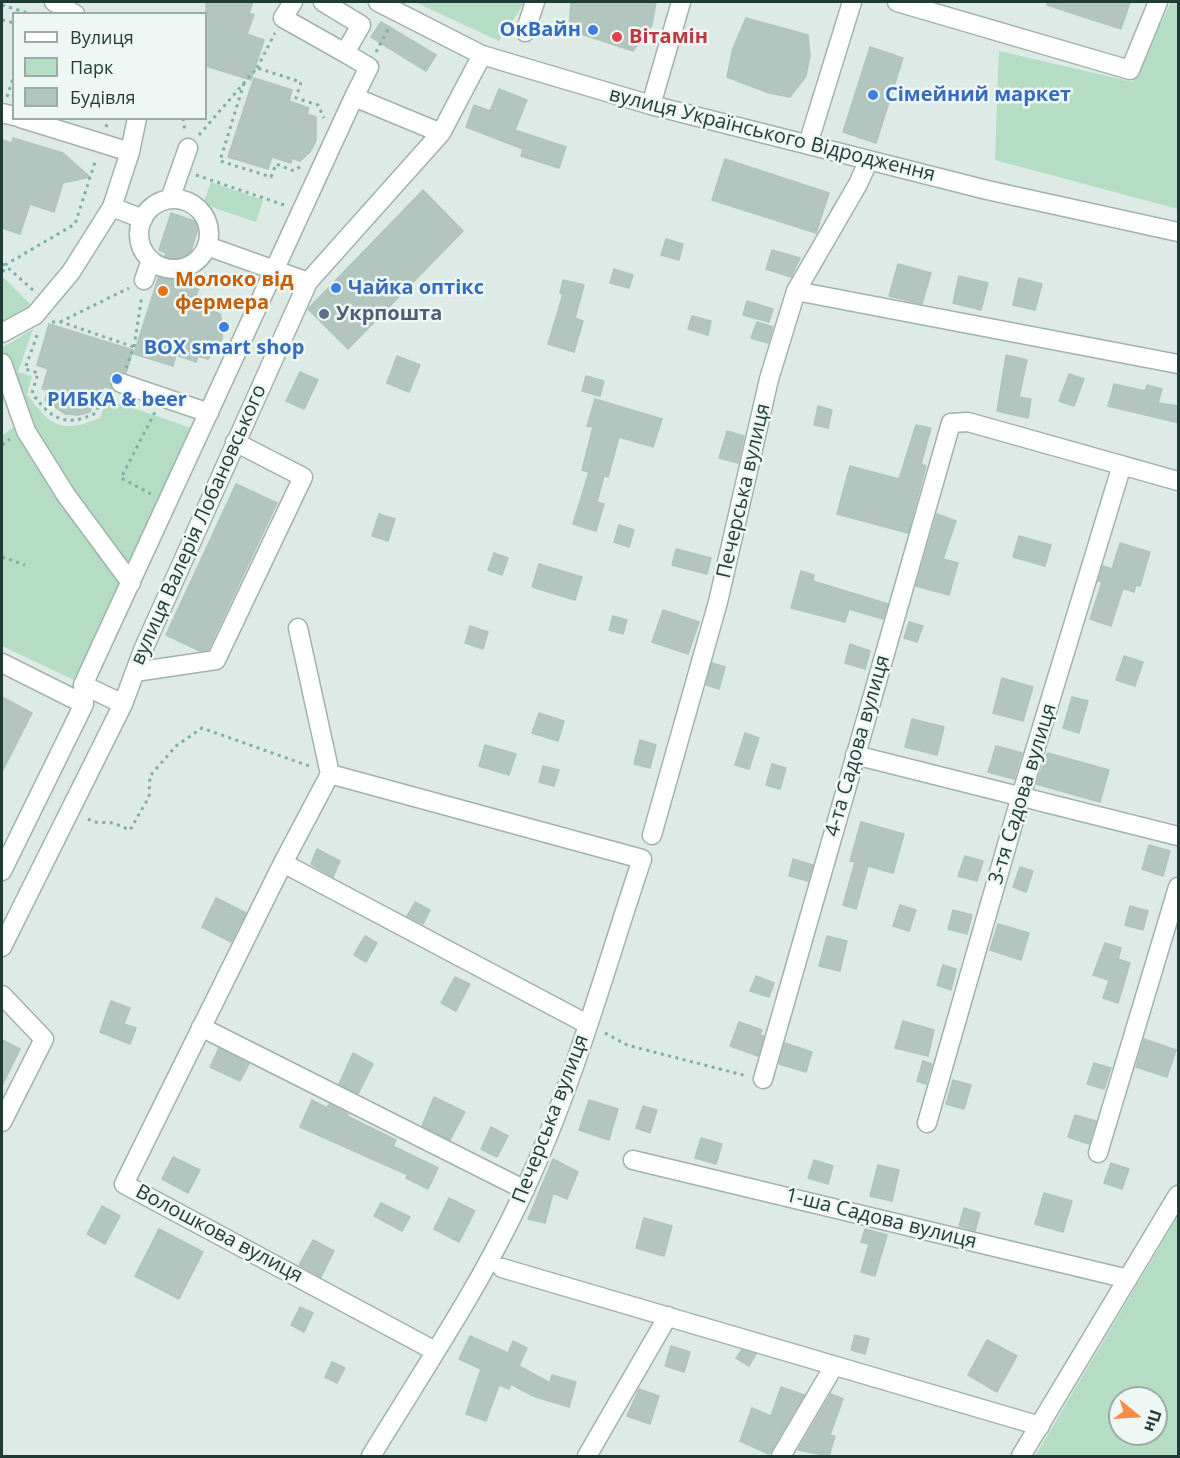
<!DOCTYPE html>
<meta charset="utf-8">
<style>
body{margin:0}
#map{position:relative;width:1180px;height:1458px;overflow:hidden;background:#ddeae6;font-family:"Open Sans",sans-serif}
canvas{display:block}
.frame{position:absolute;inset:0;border:3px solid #1e3b36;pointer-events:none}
.legend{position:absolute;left:12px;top:12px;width:195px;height:108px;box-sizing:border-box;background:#eef7f3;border:2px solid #9baca7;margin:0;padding:8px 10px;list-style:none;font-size:18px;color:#1e3b36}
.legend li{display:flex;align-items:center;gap:12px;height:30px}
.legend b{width:30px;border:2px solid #9baca7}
.north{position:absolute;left:1108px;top:1386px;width:60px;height:60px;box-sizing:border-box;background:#eef7f3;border:2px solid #9baca7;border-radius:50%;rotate:108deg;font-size:16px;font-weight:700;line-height:24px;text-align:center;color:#1e3b36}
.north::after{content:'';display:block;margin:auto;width:21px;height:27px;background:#fb8b4b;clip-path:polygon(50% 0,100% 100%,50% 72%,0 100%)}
</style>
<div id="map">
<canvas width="1180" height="1458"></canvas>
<div class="frame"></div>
<ul class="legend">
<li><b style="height:8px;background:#fff"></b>Вулиця</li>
<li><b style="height:16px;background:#b4ddc4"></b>Парк</li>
<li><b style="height:16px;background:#b3c5bf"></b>Будівля</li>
</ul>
<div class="north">Пн</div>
</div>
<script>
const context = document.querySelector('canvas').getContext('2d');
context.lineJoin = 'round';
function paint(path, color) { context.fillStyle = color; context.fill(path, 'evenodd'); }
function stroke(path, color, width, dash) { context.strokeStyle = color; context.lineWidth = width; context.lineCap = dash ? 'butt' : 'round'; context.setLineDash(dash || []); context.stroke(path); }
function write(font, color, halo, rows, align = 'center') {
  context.font = font + ' "Open Sans",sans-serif'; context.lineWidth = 5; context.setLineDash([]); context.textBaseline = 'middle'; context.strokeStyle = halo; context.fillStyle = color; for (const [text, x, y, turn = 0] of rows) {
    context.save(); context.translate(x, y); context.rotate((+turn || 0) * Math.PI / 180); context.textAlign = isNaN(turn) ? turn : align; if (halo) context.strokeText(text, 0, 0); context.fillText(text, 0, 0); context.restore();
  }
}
const green = new Path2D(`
 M415 2H525L499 41Z
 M1171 2H1178V209L995 160 999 51 1133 82Z
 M211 182 263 200 256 222 203 204Z
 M2 276 37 311 2 333Z
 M33 329 18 372 32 376 27 394C51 427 62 434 100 418L107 399 194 429 76 681 2 646V436L29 415 2 348Z
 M1178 1216V1456H1035ZM1120 1398H1156V1434H1120Z`);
const building = new Path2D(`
 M206 2H253L249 13 254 15 247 34 264 40 251 80 206 66Z
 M571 2H656L652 25 633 51 569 30Z
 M1047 2H1130L1121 29 1047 5Z
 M746 18 808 35 810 55 806 76 790 97 769 93 727 77 733 48Z
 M381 22 436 55 426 71 371 37Z
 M870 47 903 58 876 143 843 132Z
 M254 78 292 90 289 101 309 108 307 114 316 117V141L310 152 300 161 292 158 291 163 272 157 268 169 228 157Z
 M499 89 527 100 515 130 566 147 559 168 521 156 523 149 466 127 474 105 490 111Z
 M13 138 63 153 90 177 63 183 54 212 30 204 20 234 2 228V140L12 143Z
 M725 159 829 193 816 233 712 200Z
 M423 190 463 231 348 349 308 309Z
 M171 213 200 223 181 282 199 288 195 300 214 306 212 311 220 314 223 326 222 339 208 359 198 356 196 362 176 355 173 366 134 354 166 253 159 250Z
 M666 239 683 244 679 260 661 255Z
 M772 250 800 258 791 277 766 269Z
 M898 264 931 273 922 304 889 296Z
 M614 269 633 275 629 288 610 283Z
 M959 276 988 283 981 310 953 303Z
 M1019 278 1042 284 1035 310 1013 305Z
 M563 280 584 285 575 318 583 321 574 352 548 344 563 294 560 293Z
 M747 301 773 309 769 322 743 315Z
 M692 316 711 321 708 335 688 329Z
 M757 322 773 327 768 343 751 338Z
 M49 324 133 350 126 373 113 375 110 380 112 389 104 386 98 405 93 404 90 412 78 415 65 414 45 400 48 390 42 389 48 369 37 365Z
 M1006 355 1027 360 1019 397 1031 399 1028 418 997 411Z
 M397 356 420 365 409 392 387 383Z
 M300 372 318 380 304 409 286 401Z
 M1069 374 1084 379 1074 406 1059 401Z
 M586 376 604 381 600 396 582 391Z
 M1114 384 1145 391 1147 385 1162 389 1158 403 1179 406V423L1108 406Z
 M595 399 662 419 653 447 619 437 608 477 604 476 597 502 604 504 596 531 573 524 589 472 582 470 593 427 587 426Z
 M818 406 832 410 828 428 814 425Z
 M916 425 931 428 921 464 926 466 908 533 837 514 850 466 899 479Z
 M727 431 744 436 738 463 719 458Z
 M236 484 277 503 208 650 200 651 166 635Z
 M379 514 395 519 388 541 372 536Z
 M937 514 956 521 943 559 958 563 949 595 916 586Z
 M619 525 634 530 629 547 614 542Z
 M1019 536 1051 545 1045 566 1013 557Z
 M1120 543 1150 552 1140 586 1136 585 1134 592 1123 588 1111 626 1090 619 1102 582 1098 581 1103 566 1112 569Z
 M676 549 711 558 707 574 672 565Z
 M494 553 508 558 502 575 488 570Z
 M539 564 582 577 575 600 532 587Z
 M801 571 814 575 813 581 888 604 883 619 849 609 845 622 791 608Z
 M663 610 699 622 688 654 652 642Z
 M613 616 627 620 623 634 609 630Z
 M909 622 923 626 917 642 904 638Z
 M470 626 488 632 483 649 465 643Z
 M850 644 870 651 865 669 845 663Z
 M1124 656 1143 662 1135 686 1116 680Z
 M712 663 725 667 719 689 706 685Z
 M1002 678 1033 687 1023 721 993 713Z
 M2 697 32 713 2 772Z
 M1072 697 1088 701 1079 733 1063 728Z
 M539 713 564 721 558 741 532 733Z
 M912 719 944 727 937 755 905 747Z
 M745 733 759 738 749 769 735 765Z
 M640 740 656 745 650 768 634 764Z
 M485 745 516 754 509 775 479 766Z
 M996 746 1022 753 1014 779 988 772Z
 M1048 753 1109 770 1100 802 1036 784Z
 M772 764 786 768 780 789 766 785Z
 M543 766 559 770 554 786 539 782Z
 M861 822 904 834 893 873 868 866 856 909 843 905 855 862 850 861Z
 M1149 845 1170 851 1163 876 1142 869Z
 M317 849 340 861 333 877 311 864Z
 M965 856 983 861 977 881 958 876Z
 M793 859 813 865 808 881 789 876Z
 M1020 867 1033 871 1026 892 1013 887Z
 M216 898 246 913 231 942 202 927Z
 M415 902 430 910 423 924 407 916Z
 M900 905 916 910 909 931 893 926Z
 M1130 906 1148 911 1143 930 1125 925Z
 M953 910 972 915 967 934 948 929Z
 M998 924 1029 933 1021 960 990 950Z
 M365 936 377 943 366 962 354 955Z
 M827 936 847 941 840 971 819 966Z
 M1105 943 1121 948 1118 959 1130 963 1118 1003 1103 998 1109 980 1093 975Z
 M943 965 956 969 951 990 937 985Z
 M756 976 774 983 769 997 750 991Z
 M455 977 470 984 456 1011 441 1003Z
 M111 1001 130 1008 124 1024 136 1028 130 1044 100 1032Z
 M903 1021 934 1030 928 1056 895 1048Z
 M739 1022 762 1030 760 1035 764 1036 758 1056 730 1046Z
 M1144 1039 1176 1050 1167 1077 1136 1067Z
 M2 1040 20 1049 2 1086Z
 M785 1043 812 1052 806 1072 779 1064Z
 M219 1048 249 1064 240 1081 210 1067Z
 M353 1053 373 1064 358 1094 339 1084Z
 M923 1061 932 1064 926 1084 917 1081Z
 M1094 1063 1111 1068 1104 1089 1087 1084Z
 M953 1080 971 1085 964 1109 946 1104Z
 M434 1097 465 1112 450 1140 422 1126Z
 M312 1100 327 1108 329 1104 348 1114 347 1116 396 1140 393 1146 438 1168 428 1189 406 1178 408 1175 300 1127Z
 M589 1100 618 1109 609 1140 579 1130Z
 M643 1106 657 1110 650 1133 636 1128Z
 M1075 1115 1096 1121 1089 1144 1068 1137Z
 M491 1127 508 1136 497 1157 481 1149Z
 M701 1138 722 1144 716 1164 695 1158Z
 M173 1157 200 1170 188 1193 162 1179Z
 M553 1159 578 1172 567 1199 553 1193 545 1223 528 1219Z
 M814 1160 833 1166 828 1184 808 1178Z
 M1111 1163 1129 1169 1122 1189 1104 1183Z
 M878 1165 899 1170 892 1201 870 1196Z
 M1044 1193 1072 1201 1063 1232 1035 1224Z
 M449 1198 475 1211 459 1242 434 1229Z
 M381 1203 410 1217 402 1231 374 1216Z
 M102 1206 120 1216 105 1244 87 1234Z
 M964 1208 980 1213 975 1231 959 1226Z
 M644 1218 672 1226 664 1256 636 1248Z
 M159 1229 203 1252 179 1299 135 1276Z
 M865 1229 887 1235 875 1276 861 1272 869 1244 861 1242Z
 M313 1240 334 1251 321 1277 299 1265Z
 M300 1307 313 1313 304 1332 291 1325Z
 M855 1335 869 1339 865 1354 851 1350Z
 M470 1336 508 1353 513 1341 527 1348 519 1366 550 1383 552 1375 576 1382 569 1407 533 1396 511 1384 509 1389 499 1385 486 1421 466 1414 481 1369 459 1359Z
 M987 1340 1017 1356 997 1392 968 1375Z
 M671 1346 690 1352 684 1372 665 1366Z
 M742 1350 756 1354 749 1366 736 1358Z
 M332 1362 345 1368 337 1383 325 1377Z
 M781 1387 804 1395 769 1454 740 1441 752 1408 771 1416Z
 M639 1389 659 1396 650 1424 627 1416Z
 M831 1394 843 1399 830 1435 835 1436 829 1456 798 1450Z`);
const path = new Path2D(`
 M2 5 31 14
 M2 20 14 23
 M376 52 390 26
 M257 68 275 33
 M244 83 220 161 271 177 276 164 294 171 301 166
 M7 97 14 75
 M183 118 185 131
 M106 127 109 118
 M199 135 257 68 301 82 296 98 318 105 324 118
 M196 175 284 205
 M2 264 5 265 2 276
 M33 290 5 265 75 224 96 159
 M52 322H61L134 347
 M60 322 129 288
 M37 335 25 369 38 373 32 393C51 419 65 428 96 413L103 394 108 395
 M126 368 134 347 142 295
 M2 445 10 439
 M151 494 121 478 155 412
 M2 557 25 565
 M88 819 94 822 114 823 130 830 149 797 150 776 176 746 202 728 312 767
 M605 1033 627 1045 747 1076`);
const minor = new Path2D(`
 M54 2 75 14
 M293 2 283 18 345 53
 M323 2 361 25 345 53 369 67 354 97
 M378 2 482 55 651 105 987 190 1178 232
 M897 2 1130 70 1158 2
 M525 32 535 2
 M651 105 681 2
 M2 113 14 116
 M20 118 130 152
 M808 144 852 2
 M170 199 188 148
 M139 234a35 35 0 1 1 70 0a35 35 0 1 1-70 0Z
 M112 207 130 152 137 118
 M207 246 308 282
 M144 280 151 260
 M796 291 1178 364
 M2 333 35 315 71 272 112 207 143 219
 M2 363 26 431 66 495 131 583
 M121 383 209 413
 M298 628 330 774 283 863 124 1184 435 1351
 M2 663 84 704
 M135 672 216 660 303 477 235 442
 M83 685 123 704
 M855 755 1178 836
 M330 774 642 859C605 969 574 1083 525 1189 483 1282 424 1369 371 1456
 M652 835 718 602 769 379 796 291 858 184 869 160
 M283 863 587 1024
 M2 871 84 704 83 685 354 97 441 133
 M2 947 123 704 143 650 308 282 441 133 482 55
 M2 995 44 1039 2 1122
 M201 1027 525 1190
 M763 1079 951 423 968 422 1178 481
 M927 1123 1021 796 1122 465
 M1098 1153 1178 887
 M633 1160 1128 1279
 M502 1268 1040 1426
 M587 1456 668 1316
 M781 1456 834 1366
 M1021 1456 1178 1195`);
const markers = [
 [593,30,6,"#3f7fe0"],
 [617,37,6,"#e0444e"],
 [873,95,6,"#3f7fe0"],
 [336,288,6,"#3f7fe0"],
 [163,291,6,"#e8710a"],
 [324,314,6,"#5c6f8a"],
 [224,327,6,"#3f7fe0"],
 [117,379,6,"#3f7fe0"]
];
const shopNames = [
 ["ОкВайн",581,30,"right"],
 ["Сімейний маркет",885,95],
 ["Чайка оптікс",348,288],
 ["BOX smart shop",224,348,"center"],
 ["РИБКА & beer",117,400,"center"]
];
const healthNames = [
 ["Вітамін",629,37]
];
const streetNames = [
 ["вулиця Українського Відродження",772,135,14],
 ["Печерська вулиця",744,491,-77],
 ["вулиця Валерія Лобановського",199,525,-66],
 ["4-та Садова вулиця",858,746,-74],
 ["3-тя Садова вулиця",1023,794,-73],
 ["Печерська вулиця",551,1119,-69],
 ["1-ша Садова вулиця",881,1219,14],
 ["Волошкова вулиця",219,1234,28]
];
const foodNames = [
 ["Молоко від",175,280],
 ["фермера",175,303]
];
const serviceNames = [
 ["Укрпошта",336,314]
];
paint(green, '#b4ddc4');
paint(building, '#b3c5bf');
stroke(building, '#b0c4be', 1.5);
stroke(minor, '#a0b2ae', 21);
stroke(path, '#7cb0a6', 3, [3, 4.5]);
stroke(minor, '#fff', 18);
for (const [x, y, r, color] of markers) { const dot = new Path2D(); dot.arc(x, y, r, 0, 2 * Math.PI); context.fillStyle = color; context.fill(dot); stroke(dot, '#eef7f3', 2); }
write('bold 20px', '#366cbe', '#eef7f3', shopNames, 'left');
write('bold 20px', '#be3a42', '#eef7f3', healthNames, 'left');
write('20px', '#1e3b36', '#eef7f3', streetNames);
write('bold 20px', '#c56008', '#eef7f3', foodNames, 'left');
write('bold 20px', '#4e5e75', '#eef7f3', serviceNames, 'left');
</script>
